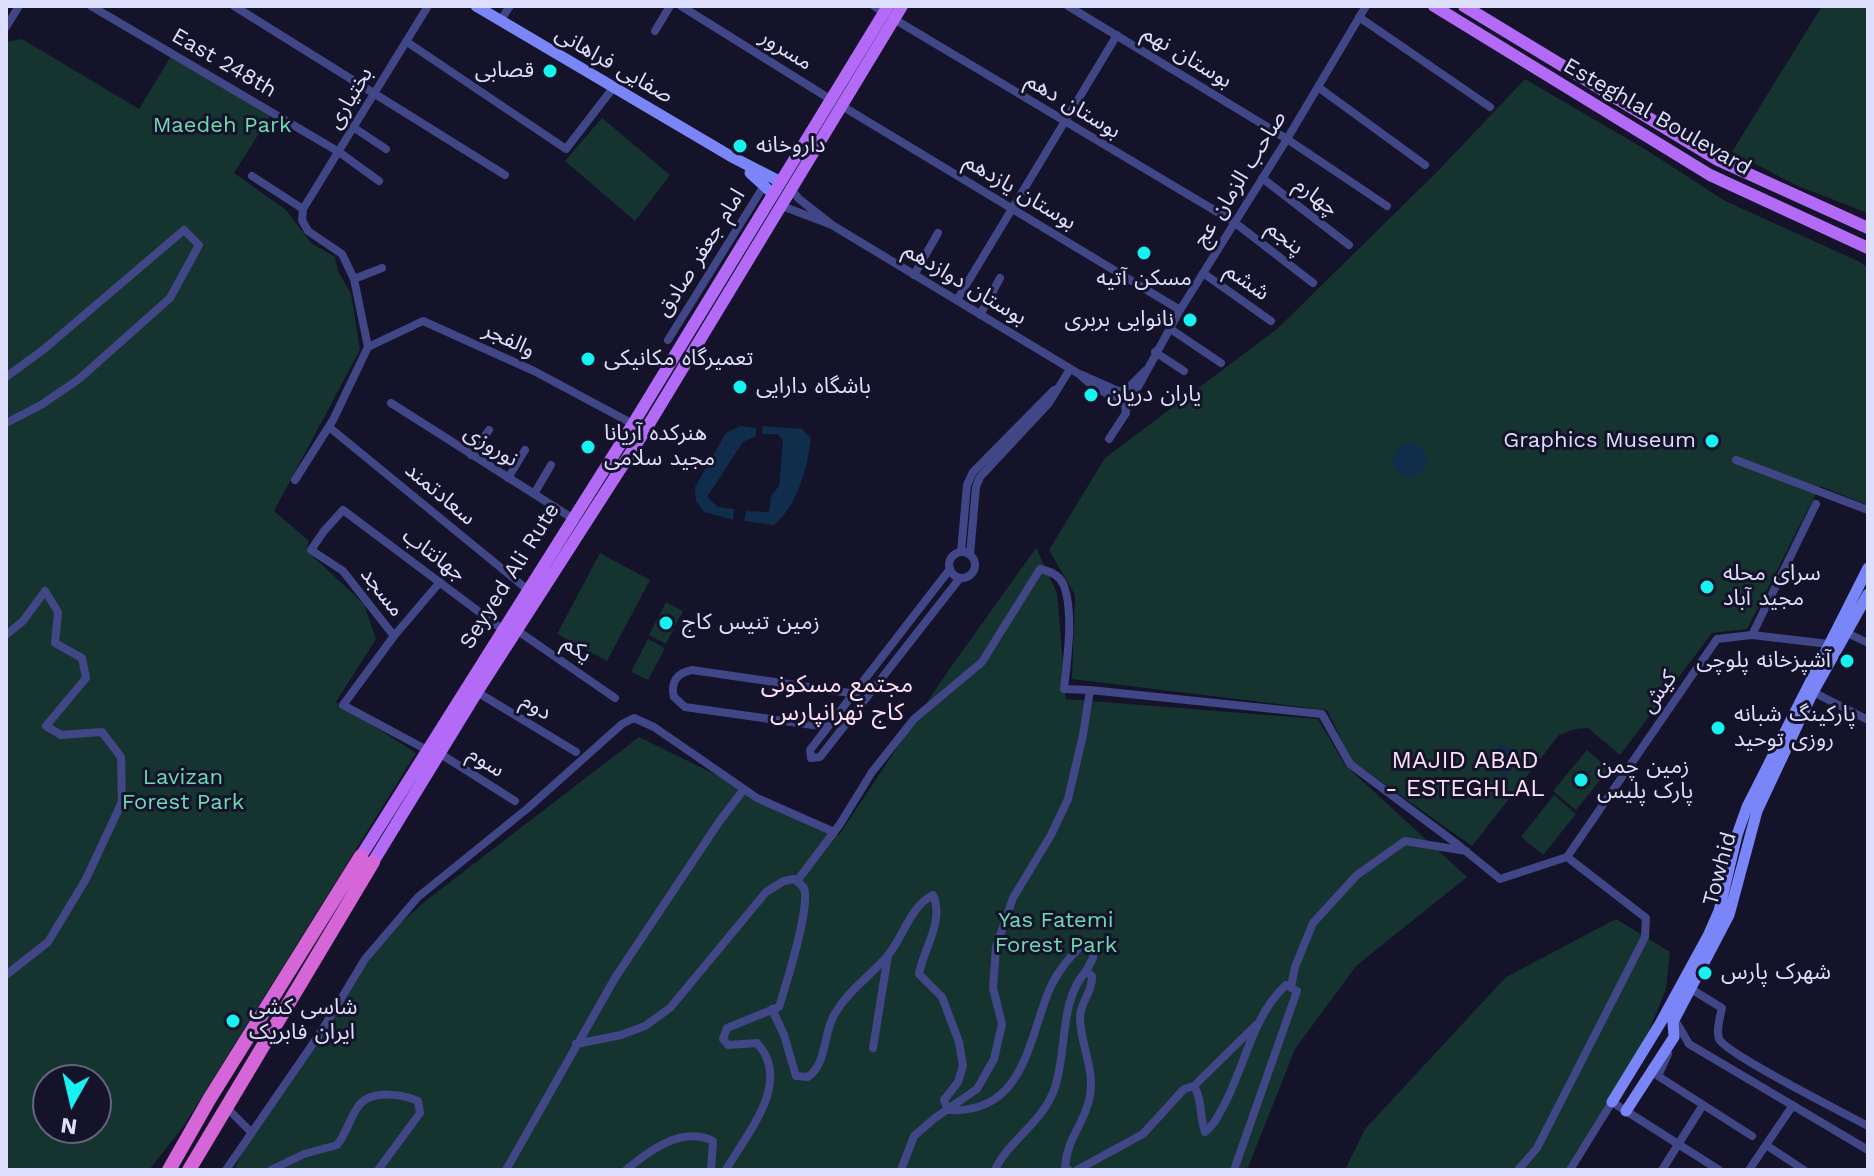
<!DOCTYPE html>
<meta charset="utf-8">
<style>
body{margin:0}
#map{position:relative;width:1874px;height:1176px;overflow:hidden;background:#14132a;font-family:"Work Sans",sans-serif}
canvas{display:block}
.frame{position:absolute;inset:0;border:8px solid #dedefd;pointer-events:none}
.north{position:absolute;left:32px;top:1064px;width:80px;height:80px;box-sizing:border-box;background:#14132a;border:2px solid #65647e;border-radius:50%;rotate:188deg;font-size:22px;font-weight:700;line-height:32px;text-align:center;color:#dedefd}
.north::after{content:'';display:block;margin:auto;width:28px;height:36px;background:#15f2ef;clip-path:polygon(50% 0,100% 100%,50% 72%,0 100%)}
</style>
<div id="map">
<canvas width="1874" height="1176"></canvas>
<div class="frame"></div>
<div class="north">N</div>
</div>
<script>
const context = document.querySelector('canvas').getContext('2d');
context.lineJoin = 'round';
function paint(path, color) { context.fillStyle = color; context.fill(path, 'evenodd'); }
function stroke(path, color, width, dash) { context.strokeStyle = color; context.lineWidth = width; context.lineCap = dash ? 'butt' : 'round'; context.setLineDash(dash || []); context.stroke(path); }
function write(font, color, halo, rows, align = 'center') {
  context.font = font + ' "Work Sans","Noto Sans Arabic",sans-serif'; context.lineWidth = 6; context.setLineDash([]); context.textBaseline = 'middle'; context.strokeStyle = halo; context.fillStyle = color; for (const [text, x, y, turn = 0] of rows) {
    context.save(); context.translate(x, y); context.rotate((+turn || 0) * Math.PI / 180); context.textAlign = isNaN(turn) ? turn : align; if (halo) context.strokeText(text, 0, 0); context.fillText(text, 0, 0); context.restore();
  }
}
const green = new Path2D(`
 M1822 6H1868V213L1798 186 1732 152Z
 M22 39 139 109 171 56 270 116 234 173 286 210 311 243 335 257 338 271 351 294 360 350 274 511 309 541 306 550 364 604 376 639 336 702 416 753 183 1127 149 1170H6V42ZM48 1080H96V1128H48Z
 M1525 79 1648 151 1725 201 1860 262 1868 268V505L1820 486 1747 629 1712 633 1620 755 1588 728 1575 729 1559 735 1472 846 1352 761 1327 710 1072 679 1075 595 1049 550 1105 458 1277 329 1437 172Z
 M602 118 670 175 635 221 565 161Z
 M1036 548 1057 593 1066 699 1318 719 1345 765 1467 877 1356 966 1295 1049 1247 1170H234L254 1127 368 951 428 899 639 737 839 835 946 674Z
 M600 553 650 580 607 661 557 634Z
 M666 602 683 611 666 644 649 635Z
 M648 639 665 648 648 680 631 672Z
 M1587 750 1609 769 1576 810 1553 791Z
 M1554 795 1576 814 1543 855 1521 837Z
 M1616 919 1670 952 1666 989 1646 1038 1568 1170H1345L1365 1129 1506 977Z`);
const water = new Path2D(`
 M740 426 756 428V436L743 442 707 497 718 507 734 509 733 520 704 512 696 501 695 487 726 433Z
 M763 426 802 429 811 438C807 468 798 505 774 525L744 521 746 511 769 512 771 496 779 486 783 441 778 434H762Z
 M1393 460a17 17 0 1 1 34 0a17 17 0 1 1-34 0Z
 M1502 742 1521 758 1504 778 1486 763Z`);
const minor = new Path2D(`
 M91 6 339 152 379 181
 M234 6 505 175
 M681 6 830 99
 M874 6 884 13
 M1068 6 1287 139 1387 206
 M1359 17 1490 107
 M894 19 1234 222 1313 283
 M500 21 510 6
 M6 27 19 6
 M655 31 670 6
 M407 42 566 149 613 88
 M1318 87 1425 165
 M842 106 1180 310
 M353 127 386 149
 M252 176 303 209
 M1262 178 1349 245
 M792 190 799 199 831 224
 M782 206 832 225 1079 374C1091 386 1112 400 1129 398L1138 387 1180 310 1287 139 1366 6
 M303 209 428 6
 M1203 273 1271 321
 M914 275 938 233
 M354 279 382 268
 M957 300 1117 35
 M980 315 1000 278
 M1169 328 1221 363
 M668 340 765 184
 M368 347 423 321 534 371 633 424
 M1155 352 1184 371
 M1082 375 1118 391 1126 390 1145 371
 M6 377 43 350 184 230 199 245 170 298 79 379 41 405 6 423
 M391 403 572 518
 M329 427 528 590
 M1109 439 1126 413 1124 398
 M471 455 489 430
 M1736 460 1868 510
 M508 478 525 450
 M295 480 333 420 368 347 354 279 342 254 308 231 302 220 303 209
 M534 494 551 465
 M949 565a13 13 0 1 1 26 0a13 13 0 1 1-26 0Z
 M961 552 967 485 973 472 1054 390
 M970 555 976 487 980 477 1049 403 1070 369
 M950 569 810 750 811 758 820 757 960 578
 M518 631 615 698
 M1847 633 1868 643
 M6 635 23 621 45 591 58 612 55 643 82 658 86 678 46 726 61 735 102 732 121 757 122 802 86 879 48 942 6 975
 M1752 635 1816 504
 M394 636 440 582
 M1090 690 1322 714 1350 764 1457 844 1500 879 1567 857
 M477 692 576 752
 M1813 692 1868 720
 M827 727 685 707 674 697C670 682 677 673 692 670L857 694
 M427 750 343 705 394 636 343 571 311 550 324 531 343 510 502 629
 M439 753 515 801
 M1567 857 1717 639 1752 635 1829 644
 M797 881 840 824 872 772 914 719 982 662 1040 569C1050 571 1060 575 1064 586 1074 613 1067 661 1064 689L1090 690 1083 735 1068 799 1051 835 1013 898 996 947 993 988 1002 1024 994 1059 977 1089 935 1118 914 1136 901 1170
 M1291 987 1295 967 1313 923 1357 875 1405 841 1466 851
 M1691 989 1722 1008C1720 1017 1716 1030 1719 1039 1726 1054 1846 1114 1868 1126
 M772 1009 784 1035 796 1076 808 1077C827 1063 823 1035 834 1015 848 990 871 976 889 954 904 935 910 907 933 895 945 921 923 949 919 974L942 997 959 1042 963 1066 958 1082 944 1100 948 1110
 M1673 1022 1678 1025 1689 1044 1868 1150
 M576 1044 621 1035 645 1026 670 1008 766 892 784 881 794 879C799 883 805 886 805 893 807 919 787 981 779 1007L727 1028 723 1039 728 1045 757 1043C793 1082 747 1133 726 1170
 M873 1048 888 955
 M1668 1054 1658 1076 1752 1136
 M1194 1086 1256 1025
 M226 1107 251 1132
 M949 1110C1022 1114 1028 1044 1048 993 1056 973 1068 958 1084 943L1093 949V958L1086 971
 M1766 1145 1804 1170
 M226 1170 321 1032 365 959 418 897 528 808 622 724 634 718 654 727 757 798 834 832
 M271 1170 304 1154 337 1145C347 1133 350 1116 360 1104 373 1090 402 1094 418 1101L420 1113 378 1170
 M506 1170 615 978 719 822 744 789
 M626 1170C650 1150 682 1126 713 1141L711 1170
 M995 1170C1009 1140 1042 1123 1054 1090 1068 1052 1058 1003 1086 971L1092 976C1093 991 1080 1003 1080 1017 1080 1047 1098 1073 1088 1104 1081 1128 1067 1139 1065 1168L1069 1170
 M1077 1170 1143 1134 1184 1089 1194 1086C1203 1101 1199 1116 1205 1132 1214 1125 1218 1116 1223 1107 1245 1067 1252 1016 1286 985L1297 991 1234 1170
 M1518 1170 1537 1148 1645 937 1646 918 1567 857
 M1570 1170 1612 1102 1719 1170
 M1662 1170 1703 1105
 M1749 1170 1793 1105`);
const secondary = new Path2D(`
 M476 6 732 157 781 182
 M750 173 773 194
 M1612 1102 1661 1022 1708 936 1719 911 1737 835 1747 807 1868 568
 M1626 1111 1674 1037 1673 1022 1729 915 1757 811 1813 692 1868 594`);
const primary = new Path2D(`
 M1434 6 1710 175 1868 248
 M1464 6 1718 160 1868 228
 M361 856 633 424 888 6
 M373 862 477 692 646 429 902 6`);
const trunk = new Path2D(`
 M169 1170 210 1098 361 856
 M189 1170 373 862`);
const markers = [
 [550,71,8,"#15f2ef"],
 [740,146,8,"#15f2ef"],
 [1144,253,8,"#15f2ef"],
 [1190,320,8,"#15f2ef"],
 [588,359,8,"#15f2ef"],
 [740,387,8,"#15f2ef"],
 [1091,395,8,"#15f2ef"],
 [1712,441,8,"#15f2ef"],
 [588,447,8,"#15f2ef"],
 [1707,587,8,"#15f2ef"],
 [666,623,8,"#15f2ef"],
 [1847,661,8,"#15f2ef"],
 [1718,728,8,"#15f2ef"],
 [1581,780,8,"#15f2ef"],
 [1705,973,8,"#15f2ef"],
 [233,1021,8,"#15f2ef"]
];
const streetNames = [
 ["مسرور",786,50,32],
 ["بوستان نهم",1187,57,31],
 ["East 248th",224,63,30],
 ["صفایی فراهانی",614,65,30],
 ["بختیاری",350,98,-59],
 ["بوستان دهم",1073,106,31],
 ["Esteghlal Boulevard",1657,117,30],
 ["صاحب الزمان عج",1240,179,-58],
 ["بوستان یازدهم",1020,192,31],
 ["چهارم",1316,197,37],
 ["پنجم",1285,238,38],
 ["امام جعفر صادق",701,253,-58],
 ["ششم",1247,282,35],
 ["بوستان دوازدهم",965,284,31],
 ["والفجر",509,340,25],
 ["نوروزی",491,446,32],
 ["سعادتمند",440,494,40],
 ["جهانتاب",434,555,37],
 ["Seyyed Ali Rute",510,576,-58],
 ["مسجد",382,592,52],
 ["یکم",577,649,35],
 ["کیش",1659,692,-55],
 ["دوم",536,707,31],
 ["سوم",486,762,32],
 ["Towhid",1720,869,-75]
];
const poiNames = [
 ["قصابی",534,71,"right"],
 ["داروخانه",756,146],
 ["مسکن آتیه",1144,279,"center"],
 ["نانوایی بربری",1174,320,"right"],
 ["تعمیرگاه مکانیکی",604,359],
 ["باشگاه دارایی",756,387],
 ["یاران دریان",1107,395],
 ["هنرکده آریانا",604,434],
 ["مجید سلامی",604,459],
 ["Graphics Museum",1696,441,"right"],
 ["سرای محله",1723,574],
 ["مجید آباد",1723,599],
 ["زمین تنیس کاج",682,623],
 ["آشپزخانه پلوچی",1831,661,"right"],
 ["پارکینگ شبانه",1734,715],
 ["روزی توحید",1734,740],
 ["زمین چمن",1597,767],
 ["پارک پلیس",1597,792],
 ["شهرک پارس",1721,973],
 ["شاسی کشی",249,1008],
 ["ایران فابریک",249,1033]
];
const parkNames = [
 ["Maedeh Park",222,126],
 ["Lavizan",183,778],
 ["Forest Park",183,803],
 ["Yas Fatemi",1056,921],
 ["Forest Park",1056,946]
];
const neighbourhoodNames = [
 ["مجتمع مسکونی",837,685],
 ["کاج تهرانپارس",837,713],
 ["MAJID ABAD",1465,761],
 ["- ESTEGHLAL",1465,789]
];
paint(green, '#16342f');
paint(water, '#102d4b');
stroke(minor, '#414686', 8);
stroke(secondary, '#7a85f7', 11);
stroke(primary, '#b36bf7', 12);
stroke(trunk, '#d466d8', 14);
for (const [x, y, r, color] of markers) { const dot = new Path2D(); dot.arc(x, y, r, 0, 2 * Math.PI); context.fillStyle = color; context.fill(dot); stroke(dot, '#14132a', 3); }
write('22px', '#dedefd', '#14132a', streetNames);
write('22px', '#dedefd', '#14132a', poiNames, 'left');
write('22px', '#6cdbb3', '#14132a', parkNames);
write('24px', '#fde0f6', '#14132a', neighbourhoodNames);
</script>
